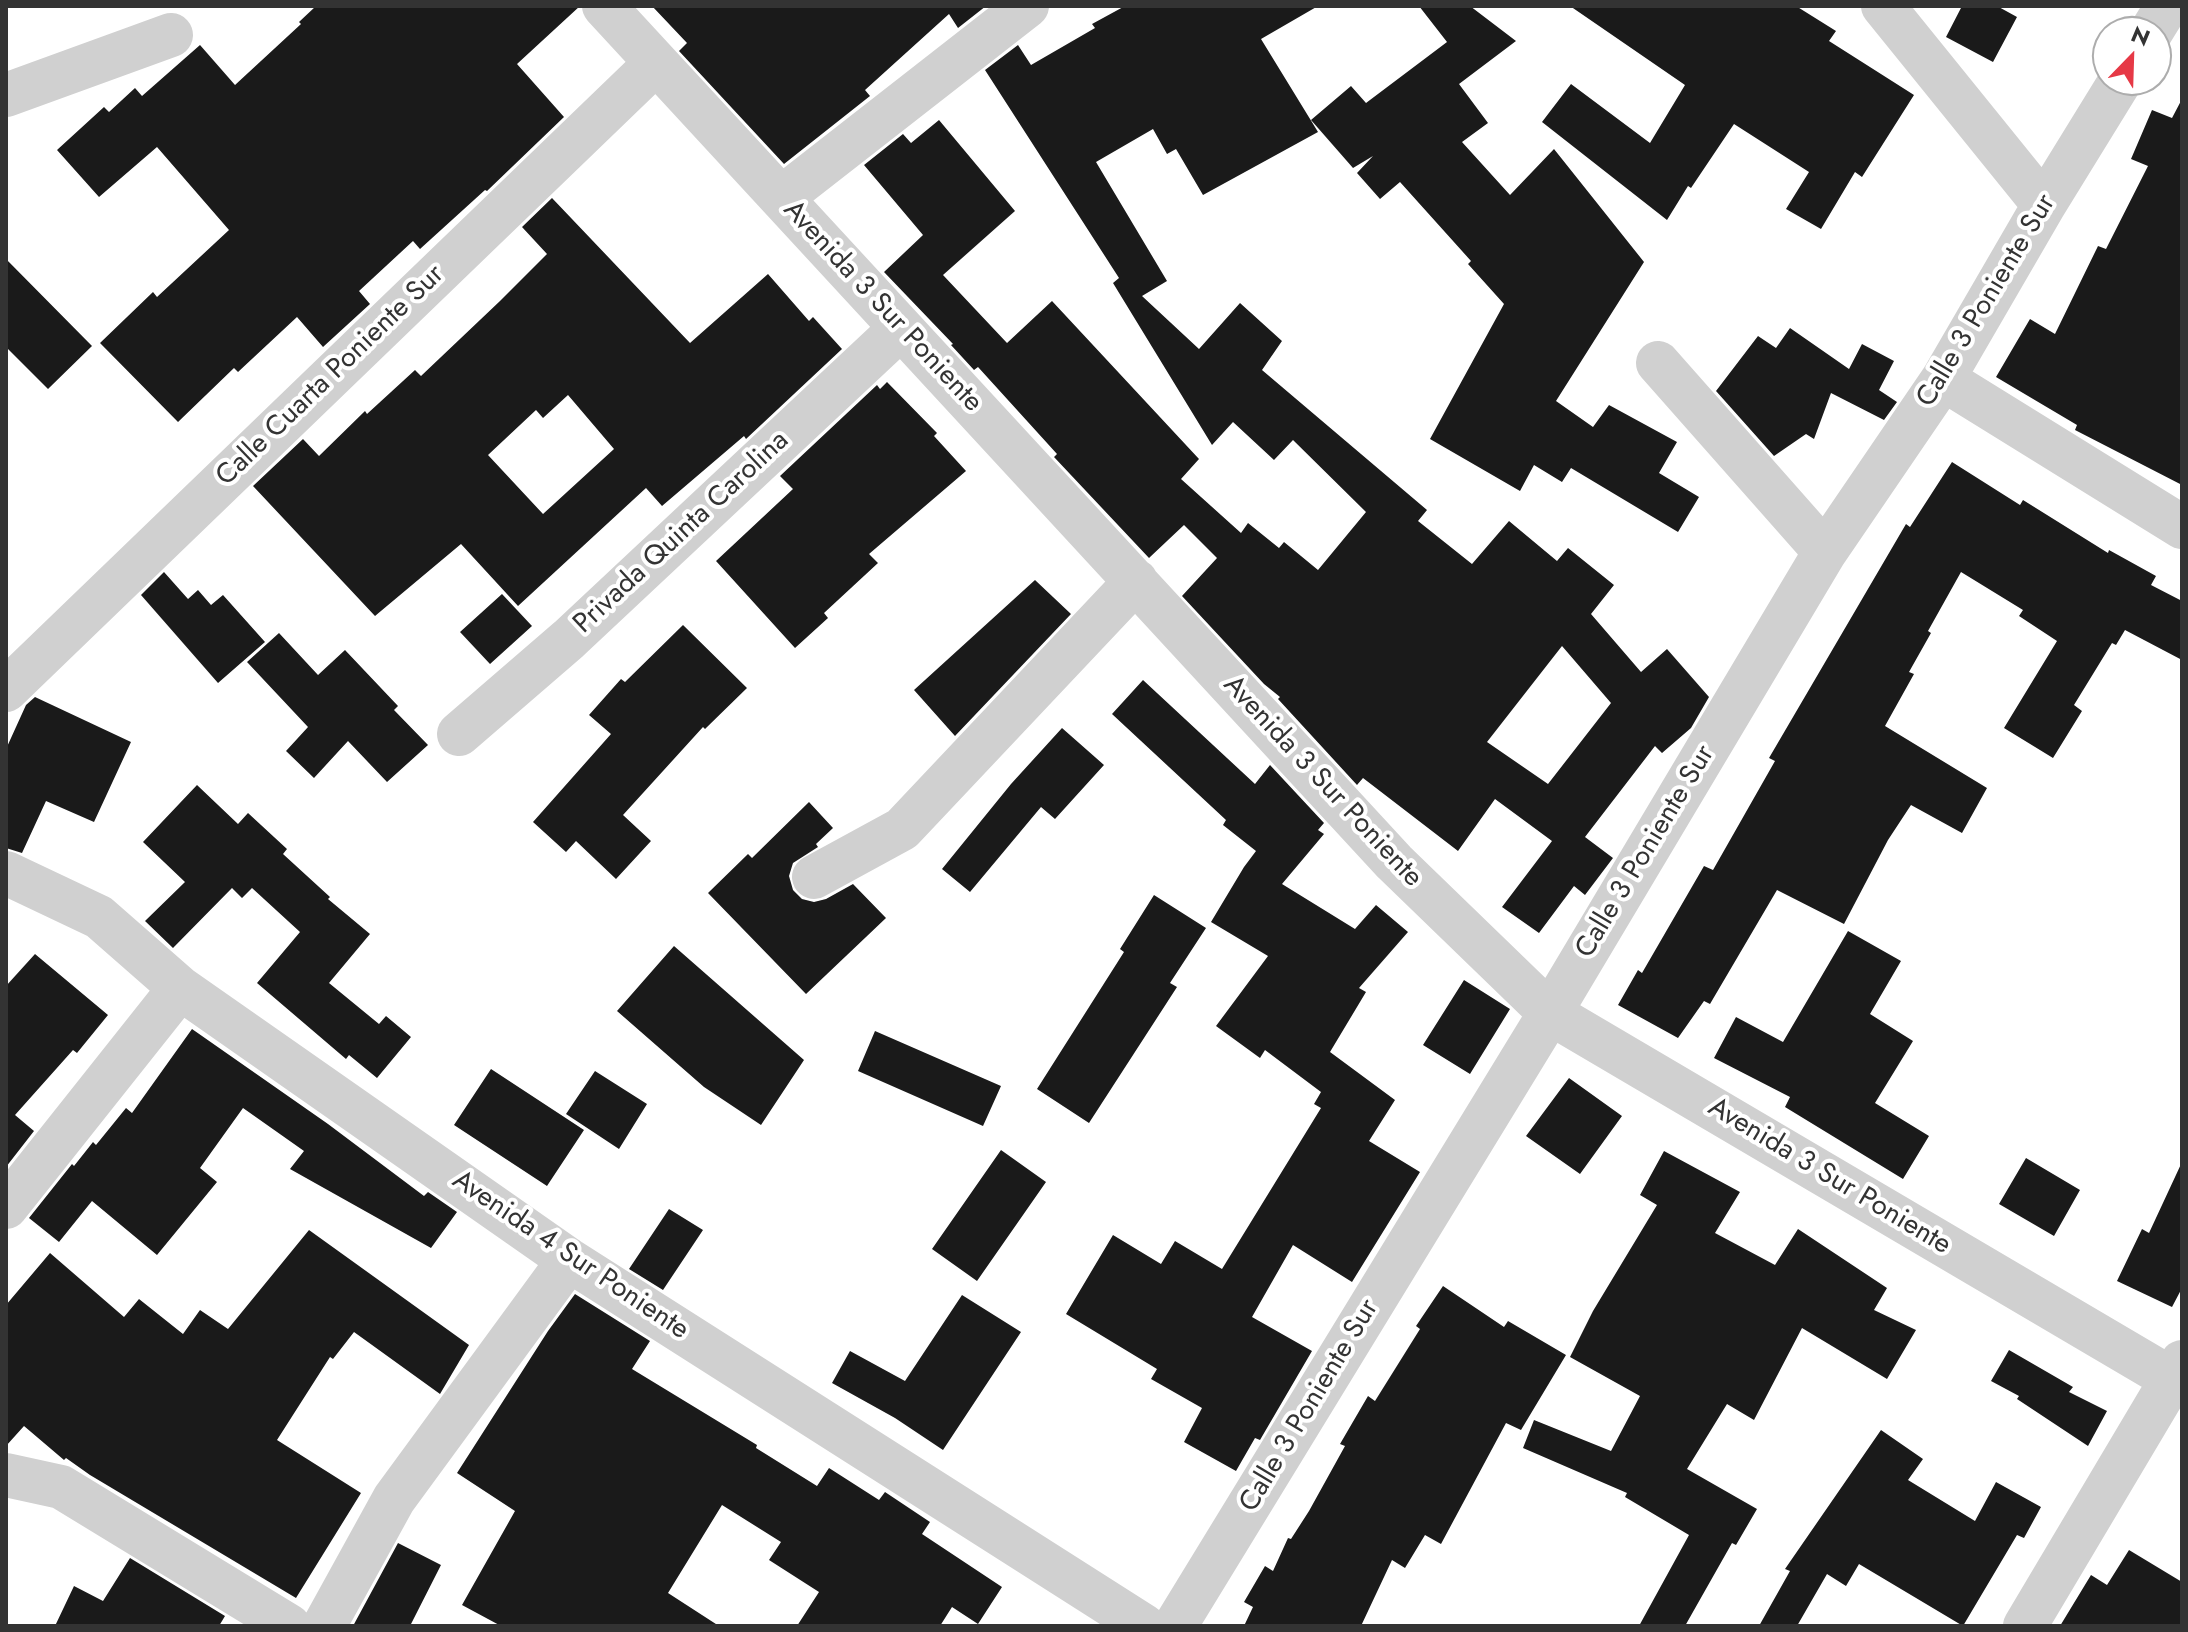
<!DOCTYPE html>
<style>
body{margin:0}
#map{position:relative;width:2188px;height:1632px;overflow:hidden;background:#fff;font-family:Jost,sans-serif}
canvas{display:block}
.frame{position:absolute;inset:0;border:8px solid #333;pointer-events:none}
.north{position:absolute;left:2092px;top:16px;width:80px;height:80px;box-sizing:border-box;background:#fff;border:2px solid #adadad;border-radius:50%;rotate:23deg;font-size:22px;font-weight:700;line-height:32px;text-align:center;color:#333}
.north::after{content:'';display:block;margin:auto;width:28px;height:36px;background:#e63946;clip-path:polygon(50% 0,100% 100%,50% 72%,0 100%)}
</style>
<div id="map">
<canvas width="2188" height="1632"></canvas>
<div class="frame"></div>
<div class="north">N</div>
</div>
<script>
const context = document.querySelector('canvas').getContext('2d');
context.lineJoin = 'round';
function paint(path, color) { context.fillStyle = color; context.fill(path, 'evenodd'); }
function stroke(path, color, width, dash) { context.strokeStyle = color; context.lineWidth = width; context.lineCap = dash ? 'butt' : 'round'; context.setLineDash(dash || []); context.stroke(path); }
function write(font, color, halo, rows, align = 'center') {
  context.font = font + ' Jost,sans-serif'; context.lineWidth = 8; context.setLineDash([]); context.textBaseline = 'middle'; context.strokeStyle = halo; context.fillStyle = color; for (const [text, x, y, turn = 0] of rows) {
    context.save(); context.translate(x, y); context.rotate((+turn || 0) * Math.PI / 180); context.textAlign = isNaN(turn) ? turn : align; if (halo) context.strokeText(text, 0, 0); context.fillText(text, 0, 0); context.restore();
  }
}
const building = new Path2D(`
 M316 6H580L517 64 564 117 487 191 485 190 420 249 413 241 359 291 370 304 323 347 297 317 238 372 234 368 178 422 100 343 153 292 157 297 229 230 157 147 99 197 57 150 104 107 109 112 135 88 142 96 200 45 235 85 301 24 299 22Z
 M652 6H986L958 28 949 14 865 90 870 96 784 164 679 51 687 43Z
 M1125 6H1318L1261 39 1318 132 1203 195 1176 149 1167 154 1153 129 1096 162 1167 281 1142 296 1199 349 1240 303 1282 341 1262 370 1427 510 1418 521 1472 564 1509 521 1557 561 1568 548 1614 585 1591 614 1641 672 1667 649 1709 697 1691 728 1662 753 1655 746 1585 837 1613 858 1585 895 1574 886 1539 933 1502 907 1552 841 1495 799 1458 851 1363 778 1357 785 1278 699 1280 697 1264 684 1182 596 1217 558 1184 525 1149 558 1054 457 1057 454 978 367 974 370 951 345 953 344 884 272 923 235 864 165 903 134 911 143 939 120 1015 211 943 275 1007 343 1052 301 1199 459 1181 479 1241 533 1248 523 1279 548 1284 542 1318 570 1366 512 1293 440 1274 460 1233 422 1212 445 1113 283 1119 278 985 70 1018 45 1031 65 1095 28 1092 24ZM1562 646 1611 703 1548 784 1487 742Z
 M1419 6H1470L1516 41 1459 84 1488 123 1462 142 1510 195 1554 149 1644 262 1556 401 1593 427 1609 405 1677 442 1659 473 1699 497 1678 532 1571 468 1562 482 1534 465 1520 491 1430 439 1504 304 1468 264 1471 261 1400 182 1380 199 1357 173 1373 156 1353 168 1311 120 1351 86 1366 103 1447 42Z
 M1570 6H1796L1836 31 1829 41 1914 95 1862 177 1855 172 1821 229 1786 209 1809 172 1734 124 1691 188 1688 186 1667 220 1542 122 1571 84 1650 143 1685 85Z
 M1962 6H1997L2017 17 1993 62 1946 37Z
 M2182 99V485L2075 430 2077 425 1996 377 2030 319 2055 334 2098 246 2106 249 2148 166 2131 159 2152 110 2172 118Z
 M552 198 690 343 768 274 809 321 813 317 842 349 746 439 744 436 662 506 646 488 518 606 461 544 375 616 253 486 303 439 319 456 365 411 367 414 415 370 421 376 500 301 547 254 522 227ZM568 395 614 449 543 514 488 455 536 410 543 418Z
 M6 259 92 346 48 389 6 347Z
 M1790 328 1849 369 1862 344 1894 361 1879 390 1897 402 1884 420 1831 393 1814 439 1806 434 1774 456 1716 391 1758 336 1776 348Z
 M887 382 937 433 934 436 966 471 869 554 878 563 824 613 828 618 795 648 716 561 793 489 780 476 877 385 880 389Z
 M1952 462 2020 505 2023 500 2108 553 2109 550 2156 576 2151 585 2182 601V660L2125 630 2116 645 2112 643 2074 705 2082 711 2053 758 2004 728 2057 641 2019 616 2023 610 1961 572 1928 631 1931 633 1909 672 1914 674 1885 726 1987 788 1962 833 1911 805 1888 840 1844 924 1777 890 1710 1004 1704 1001 1678 1038 1618 1005 1638 970 1642 973 1704 866 1713 870 1775 761 1769 758 1906 524 1910 527Z
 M164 572 188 599 198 590 211 605 223 595 265 642 218 683 141 595Z
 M1035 580 1071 614 955 736 914 690Z
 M502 594 532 626 490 664 460 632Z
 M683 625 747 688 705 729 703 727 623 815 651 841 616 879 576 841 566 852 533 822 611 734 589 715 621 679 625 682Z
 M279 633 318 675 345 650 398 706 394 710 428 745 387 782 348 741 314 778 286 751 308 727 247 662Z
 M1143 680 1255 784 1270 765 1324 823 1318 830 1324 834 1282 884 1355 929 1376 905 1408 932 1359 988 1366 992 1330 1052 1395 1100 1369 1141 1420 1172 1352 1282 1293 1245 1252 1317 1312 1351 1260 1440 1255 1438 1236 1471 1184 1442 1202 1408 1151 1379 1157 1369 1066 1314 1113 1235 1161 1264 1175 1241 1222 1269 1321 1108 1314 1104 1321 1092 1265 1050 1260 1058 1216 1026 1268 956 1211 922 1244 867 1256 851 1223 825 1226 820 1112 714Z
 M35 697 131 742 94 822 46 801 22 853 6 848V749L26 705Z
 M1062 728 1104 765 1055 819 1041 807 970 892 942 869 1011 784Z
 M197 785 238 824 248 813 287 849 283 854 330 897 328 899 370 934 329 983 379 1024 386 1016 411 1037 377 1078 349 1055 346 1059 257 983 300 932 252 888 242 898 232 888 173 948 145 921 185 882 143 842Z
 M809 802 833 828 816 844 818 847 793 863 789 876 793 890 802 899 814 902 826 899 853 884 886 918 806 994 708 893 748 854 752 858Z
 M1154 895 1206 928 1170 983 1177 987 1089 1123 1037 1089 1124 952 1120 949Z
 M1848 931 1901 961 1870 1014 1913 1041 1875 1103 1929 1136 1903 1179 1785 1107 1790 1097 1714 1058 1736 1017 1783 1042Z
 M674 946 804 1060 761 1125 704 1087 617 1011Z
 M35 954 108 1015 77 1053 73 1050 15 1115 34 1131 6 1167V986Z
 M1464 980 1510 1009 1470 1074 1423 1045Z
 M192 1029 328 1124 424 1196 428 1192 457 1212 431 1248 290 1169 304 1151 243 1108 200 1168 217 1182 157 1255 92 1201 59 1242 29 1218 72 1164 74 1166 93 1142 96 1145 126 1108 132 1113Z
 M875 1031 1001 1086 983 1126 858 1071Z
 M491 1069 584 1130 547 1186 454 1125Z
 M595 1071 647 1104 619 1149 566 1114Z
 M1569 1078 1622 1116 1580 1174 1526 1136Z
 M1001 1150 1046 1182 977 1281 932 1249Z
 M1664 1151 1740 1192 1715 1233 1775 1265 1798 1229 1887 1288 1874 1310 1916 1330 1887 1379 1802 1328 1754 1420 1727 1404 1687 1469 1757 1509 1736 1545 1732 1543 1685 1626H1639L1689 1535 1625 1497 1627 1493 1523 1448 1534 1420 1611 1451 1640 1396 1570 1357 1593 1311 1657 1205 1640 1195Z
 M2026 1158 2080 1190 2054 1236 1999 1204Z
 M2182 1162V1288L2172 1307 2117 1281 2142 1229 2149 1233Z
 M669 1209 703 1230 663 1290 629 1269Z
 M309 1230 469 1345 440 1394 354 1332 333 1359 330 1357 277 1440 361 1493 296 1598 90 1475 66 1458 64 1460 24 1426 6 1446V1305L50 1253 124 1317 139 1299 183 1334 200 1310 228 1329Z
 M1443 1286 1504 1327 1508 1321 1566 1355 1521 1430 1506 1423 1441 1544 1425 1535 1405 1568 1392 1560 1361 1626H1244L1253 1607 1244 1602 1265 1566 1273 1571 1288 1538 1291 1539 1309 1511 1345 1446 1340 1444 1368 1396 1375 1401 1420 1329 1416 1326Z
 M575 1294 650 1341 632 1369 757 1445 756 1448 817 1486 829 1468 879 1500 885 1492 930 1522 922 1534 1002 1587 978 1624 952 1607 940 1626H797L819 1592 769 1560 781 1542 722 1505 668 1593 719 1626H501L462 1605 515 1511 457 1473 548 1331Z
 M962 1295 1021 1332 943 1450 895 1418 832 1383 850 1351 905 1381Z
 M2009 1350 2073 1387 2069 1392 2107 1411 2088 1446 2017 1399 2019 1396 1991 1381Z
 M1881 1430 1923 1459 1908 1480 1975 1521 1996 1482 2041 1507 2024 1538 2017 1535 1963 1626 1859 1564 1846 1586 1827 1574 1797 1626H1759L1790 1571 1785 1569Z
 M398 1543 441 1565 410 1626H353Z
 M2129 1550 2182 1582V1626H2060L2091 1575 2107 1585Z
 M130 1558 225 1616 219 1626H55L74 1586 103 1601Z`);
const minor = new Path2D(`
 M604 6 1394 862 1550 1013 2182 1385
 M1883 6 2044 205
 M2151 32 2167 6
 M6 95 171 35
 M781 198 1027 6
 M1658 363 1825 552
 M1943 379 2182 527
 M6 690 656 63
 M459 734 569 639 901 328
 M6 873 99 917 180 988 569 1260 1144 1626
 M814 877 902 829 1136 581
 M6 1207 180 988
 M6 1475 61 1487 289 1626
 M324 1626 394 1499 569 1260
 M1175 1626 1550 1013 1825 552 1943 379 2044 205 2121 80
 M2025 1626 2182 1362`);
const streetNames = [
 ["Calle 3 Poniente Sur",1987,301,-59],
 ["Avenida 3 Sur Poniente",882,307,47],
 ["Calle Cuarta Poniente Sur",331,376,-44],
 ["Privada Quinta Carolina",682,533,-43],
 ["Avenida 3 Sur Poniente",1322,782,47],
 ["Calle 3 Poniente Sur",1646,852,-59],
 ["Avenida 3 Sur Poniente",1829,1177,31],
 ["Avenida 4 Sur Poniente",570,1256,34],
 ["Calle 3 Poniente Sur",1310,1406,-59]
];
paint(building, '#1a1a1a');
stroke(minor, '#d0d0d0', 44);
write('28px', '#333', '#fff', streetNames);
</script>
